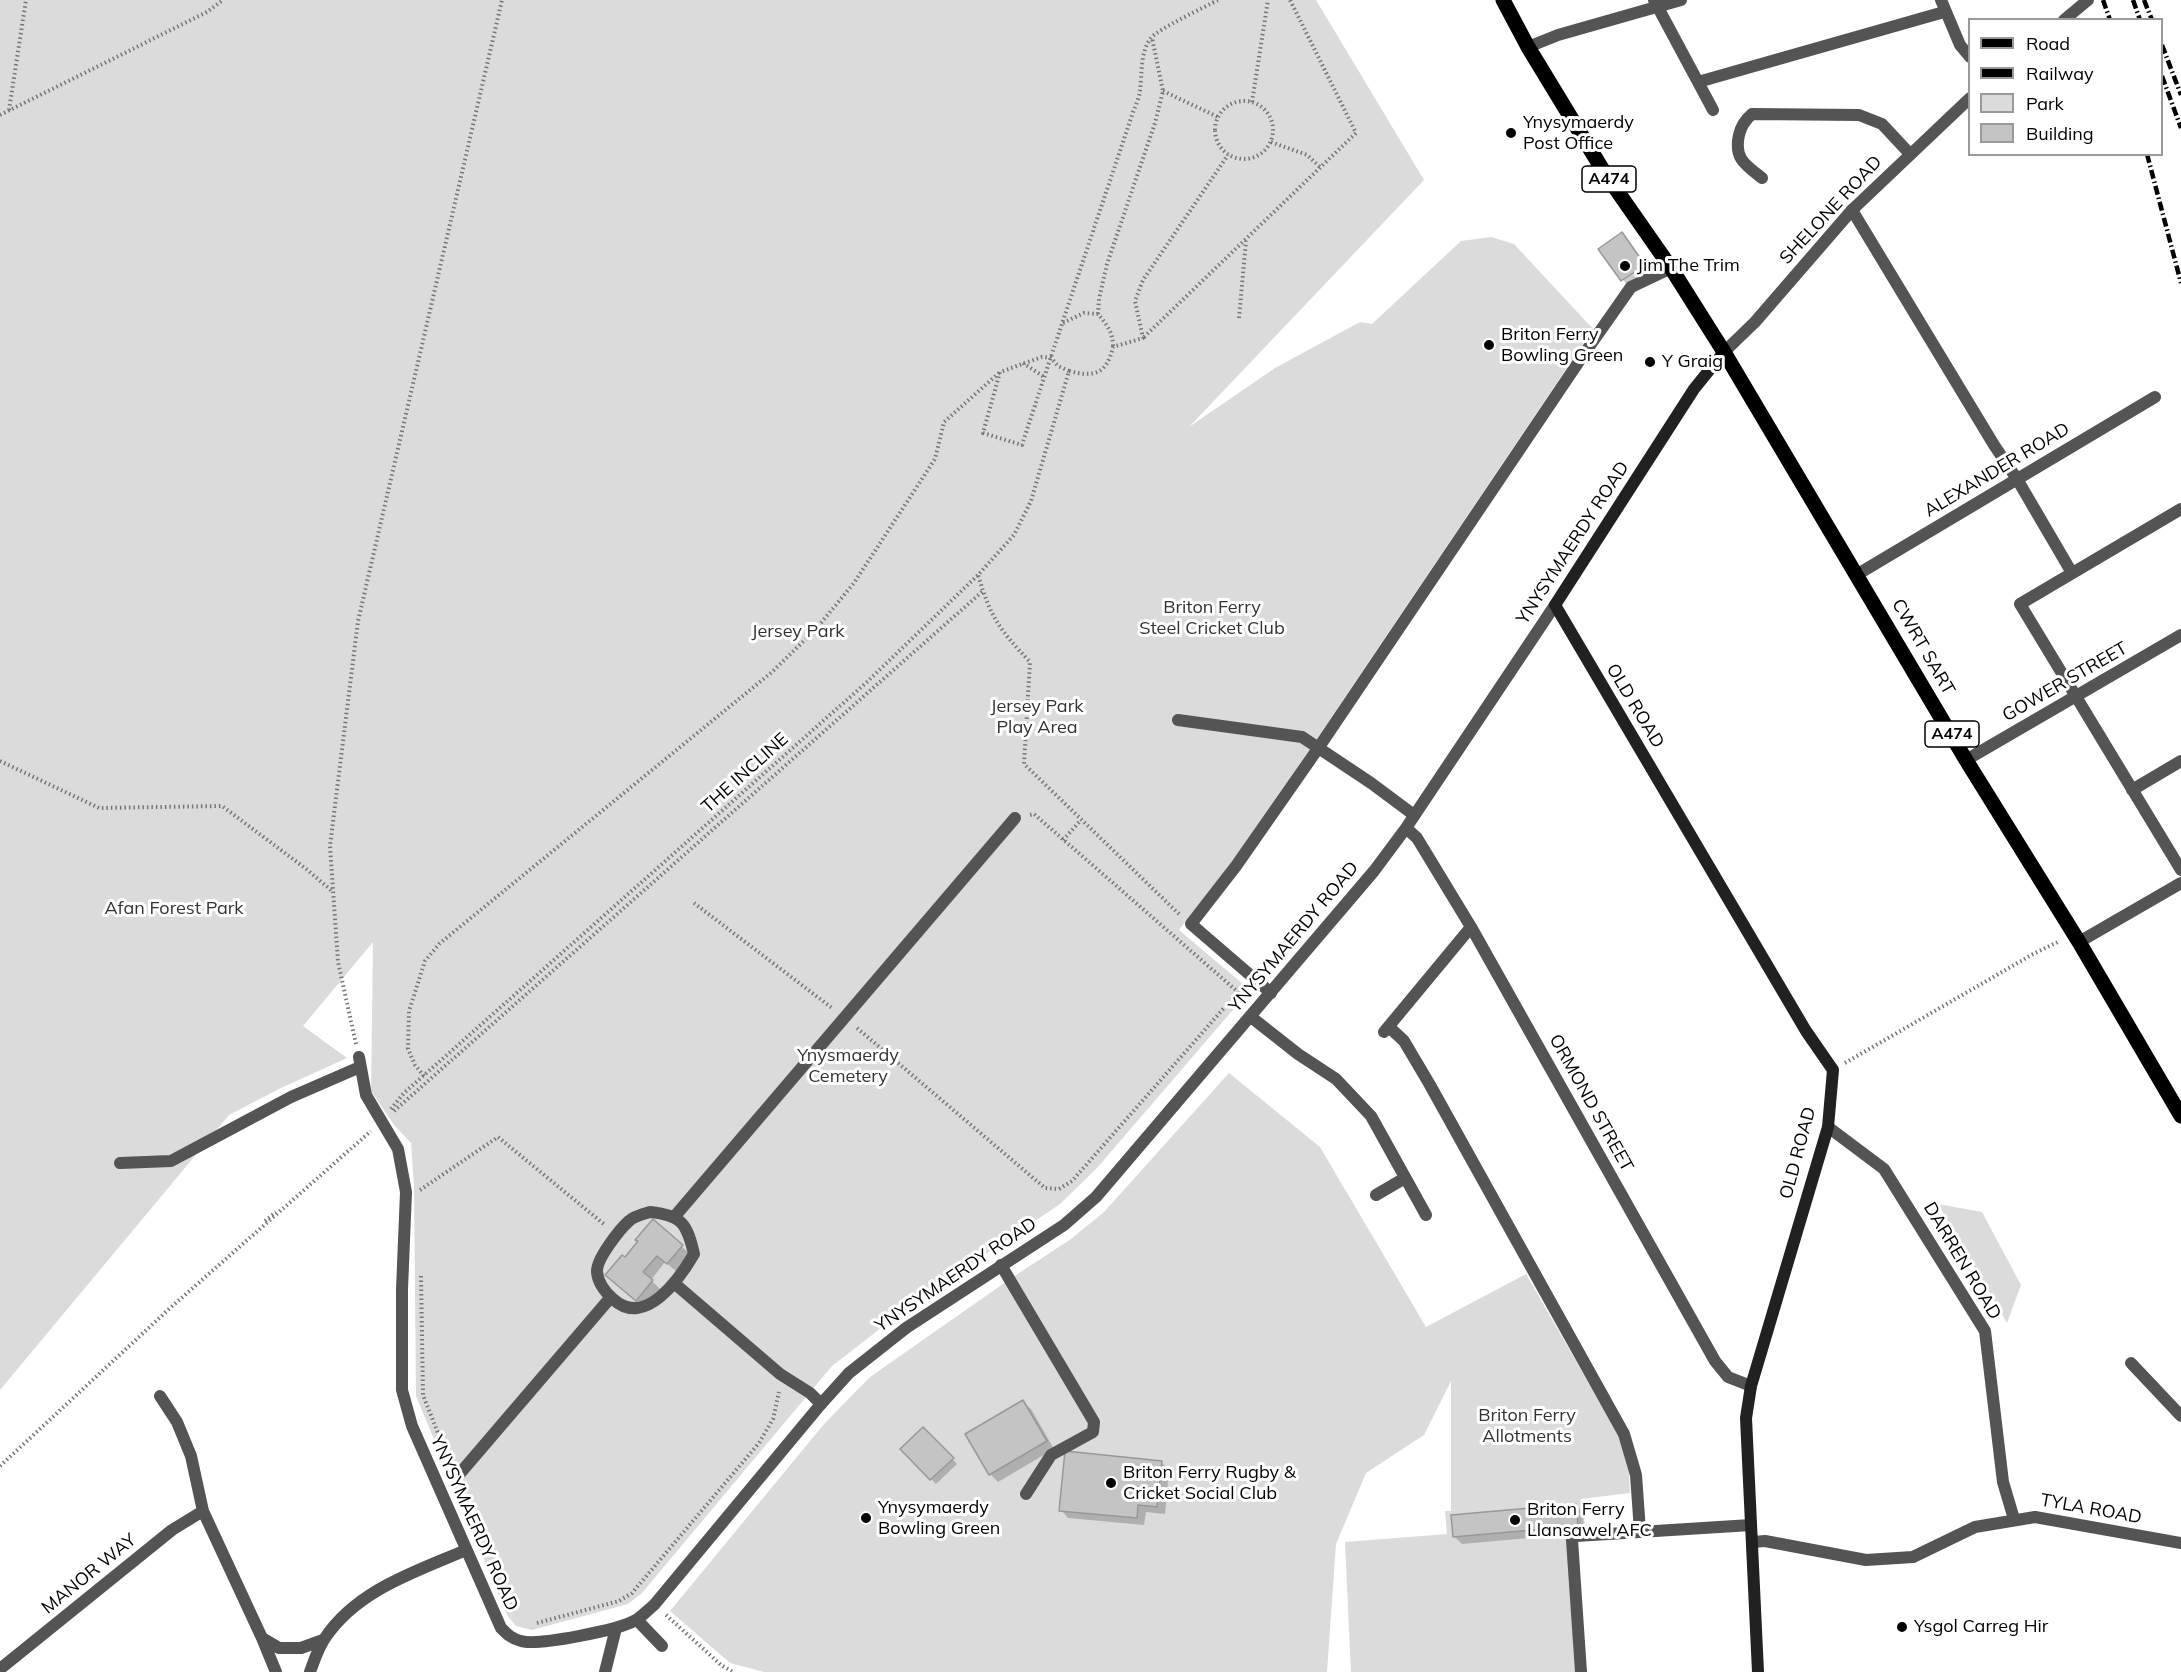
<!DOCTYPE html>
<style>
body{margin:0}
#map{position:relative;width:2181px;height:1672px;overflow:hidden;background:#fff;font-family:Mulish,sans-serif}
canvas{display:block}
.legend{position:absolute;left:1968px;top:18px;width:195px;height:138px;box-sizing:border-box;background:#fff;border:2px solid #999;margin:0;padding:8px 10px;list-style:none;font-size:18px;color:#000}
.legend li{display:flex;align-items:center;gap:12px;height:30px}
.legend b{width:30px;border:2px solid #999}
</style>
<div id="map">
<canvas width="2181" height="1672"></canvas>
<ul class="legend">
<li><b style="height:8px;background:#000"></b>Road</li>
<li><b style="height:8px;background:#000"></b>Railway</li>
<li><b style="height:16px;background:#dbdbdb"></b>Park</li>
<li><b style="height:16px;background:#c4c4c4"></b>Building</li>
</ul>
</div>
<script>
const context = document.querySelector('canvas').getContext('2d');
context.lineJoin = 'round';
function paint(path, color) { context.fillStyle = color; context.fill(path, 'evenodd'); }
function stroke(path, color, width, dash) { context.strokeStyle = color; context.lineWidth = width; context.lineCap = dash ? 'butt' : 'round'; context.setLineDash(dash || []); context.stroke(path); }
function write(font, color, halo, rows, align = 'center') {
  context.font = font + ' Mulish,sans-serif'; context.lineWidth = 6; context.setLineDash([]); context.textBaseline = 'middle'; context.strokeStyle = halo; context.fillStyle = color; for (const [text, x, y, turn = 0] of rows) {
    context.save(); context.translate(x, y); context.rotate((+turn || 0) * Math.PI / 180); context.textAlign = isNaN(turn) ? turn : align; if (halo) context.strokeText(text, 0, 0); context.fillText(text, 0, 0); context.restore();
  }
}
const green = new Path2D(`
 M0 0H1316L1424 180 1189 427 1275 368 1360 322 1372 324 1461 241 1491 237 1514 244 1593 329 1314 743 1226 870 1179 930 1250 990 1097 1168 1060 1204 908 1307 832 1366 642 1593 628 1604 532 1630 516 1626 507 1615 416 1396 414 1186 411 1143 394 1125 371 1091 373 942 303 1026 347 1058 281 1088 229 1115 0 1390Z
 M1229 1073 1320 1147 1426 1327 1526 1274 1619 1436 1629 1473 1630 1493 1581 1499 1583 1529 1568 1531 1575 1672H1351L1345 1542 1447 1534 1445 1511H1451V1381L1424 1435 1366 1473 1336 1544 1327 1672H764L730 1663 670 1611 824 1424 870 1377 1010 1279 1071 1239 1104 1212Z
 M1938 1204 1982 1212 2021 1285 2007 1323Z`);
const shadow = new Path2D(`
 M1627 239 1649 270 1627 285 1601 249Z
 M653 1221 690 1254 676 1271 665 1262 651 1280 660 1289 645 1307 615 1282 625 1259Z
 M1023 1402 1031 1409 1054 1449 998 1482 990 1474Z
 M923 1429 957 1464 936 1484 902 1449Z
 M1161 1462 1169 1470 1165 1514 1146 1512 1144 1525 1068 1518 1061 1510Z
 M1576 1505 1584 1513 1585 1533 1462 1544 1454 1536Z`);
const building = new Path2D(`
 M1622 232 1645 265 1621 281 1598 249Z
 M653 1219 683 1245 667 1264 657 1256 643 1272 653 1280 636 1301 605 1275 622 1255 625 1257 638 1241 635 1240Z
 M1023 1400 1047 1441 989 1475 965 1434Z
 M923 1427 954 1458 930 1480 900 1449Z
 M1065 1451 1162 1461 1157 1507 1138 1505 1137 1518 1059 1511Z
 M1576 1504 1578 1526 1453 1537 1451 1515Z`);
const path = new Path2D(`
 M1163 91 1218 117
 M1215 130a29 29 0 1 1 58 0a29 29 0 1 1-58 0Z
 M1252 102 1268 0
 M9 110 26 0
 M0 115 207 12 223 0
 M1271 142 1307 155 1321 168
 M1098 314 1099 299 1107 264 1155 123 1163 91 1152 38
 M1239 318 1246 241
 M1063 323 1084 313 1098 314C1107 325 1113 332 1113 347
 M1144 337 1356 133 1290 0
 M1023 363 1044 377
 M1069 371 1058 366 1051 358 1042 357 1000 372 983 433 1022 445C1058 334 1096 223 1133 112 1136 105 1139 98 1140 91 1142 74 1140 52 1151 38 1158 29 1205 7 1218 0
 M0 761 99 808 222 806 305 868 332 891
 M1063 840 1081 820
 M694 903 832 1008
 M1179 914 1024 764 1030 662C999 629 991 618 978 575L1014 535 1031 501 1069 371C1095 378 1107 373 1113 347L1143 338 1135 301 1143 280 1228 155
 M857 1028 1045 1188 1059 1189 1072 1181 1238 992 1034 814 1030 815
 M356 1044 338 962 330 846 358 621 502 0
 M1845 1063 2033 954 2060 941
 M424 1076 415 1065 408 1049 409 1011 425 961 439 944 772 672 816 629 854 583 935 459 944 422 1000 372
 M391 1109 404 1093 867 682 978 575
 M394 1111 983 591
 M420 1190 498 1137 605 1225
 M265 1221 276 1212
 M421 1276 423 1395 449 1461
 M0 1466 169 1309 371 1131
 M666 1615 721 1665 733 1672
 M537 1623 619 1601 632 1593 759 1443 773 1419 779 1392`);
const lane = new Path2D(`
 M1654 0 1713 110
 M1698 82 1944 12
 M1762 178C1744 164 1734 158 1739 135 1741 126 1745 120 1752 114L1859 115 1882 124 1910 154
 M1852 210 1994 445 2017 479 2072 573
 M2181 509 2020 604 2181 870
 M1178 720 1302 737 1371 783 1414 815
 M2132 790 2181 761
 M1271 993 1191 924 1236 866 1319 747 1584 354 1631 287 1671 268
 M1251 1017 1298 1054 1336 1079 1371 1116 1426 1215
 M1389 1027 1404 1041 1430 1085 1624 1434 1636 1475 1640 1531
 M1384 1032 1471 927
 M120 1163 171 1161 291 1097 360 1067
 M1376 1195 1405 1178
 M650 1212C682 1215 687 1224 694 1254 680 1278 645 1329 613 1299 605 1292 598 1283 597 1272 596 1259 620 1229 629 1221 634 1216 643 1214 650 1212Z
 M675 1216 1015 818
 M1001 1265 1094 1422 1093 1432 1051 1455 1026 1494
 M674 1283 780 1374 810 1393 821 1404
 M2131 1363 2181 1416
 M456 1478 611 1297
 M637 1620 662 1646
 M1581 1672 1572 1540 1576 1536 1751 1525`);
const street = new Path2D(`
 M1941 0 1960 45 1970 57
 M2064 20 2088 0
 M1528 47 1558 35 1681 0
 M1724 352 1755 322 1852 210 1970 98
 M1858 574 2155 397
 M1966 760 2181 635
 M1406 828 1417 838 1471 927 1715 1361 1728 1377 1751 1386
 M2079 942 2181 883
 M359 1057 366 1095 398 1149 406 1192 402 1289V1390L412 1426 501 1628C507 1634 512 1639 521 1641 538 1646 619 1630 636 1620 642 1616 648 1610 654 1605L821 1404 849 1373 906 1328 1064 1225 1096 1197 1374 871 1406 828 1555 605
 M1828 1127 1884 1169 1985 1331 2003 1482 2014 1519
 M160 1396 177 1422 191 1456 203 1511 262 1638 279 1648H301L323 1640
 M1753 1542 1765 1541 1866 1560 1913 1557 1975 1527 2035 1517 2181 1543
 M262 1638 276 1672
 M0 1669 172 1530 203 1511
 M310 1672C314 1661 318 1648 325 1638 357 1590 415 1572 466 1550
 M605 1672 616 1628`);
const secondary = new Path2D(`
 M1724 352 1694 389 1555 605 1806 1031 1833 1070 1828 1127 1751 1386 1746 1418 1758 1672`);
const primary = new Path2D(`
 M1503 0 1528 47 1604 172 1671 268 1724 352 1966 760 2079 942 2181 1116`);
const rail = new Path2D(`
 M2103 0 2110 20
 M2133 0 2140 20
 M2144 0 2152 20
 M2162 45 2181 95
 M2162 76 2181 128
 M2147 154 2181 283`);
const markers = [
 [1511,133,6,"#000"],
 [1625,266,6,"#000"],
 [1489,345,6,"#000"],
 [1650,362,6,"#000"],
 [1111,1483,6,"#000"],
 [866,1518,6,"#000"],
 [1515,1520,6,"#000"],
 [1902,1627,6,"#000"]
];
const shields = [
 [1609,179,54],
 [1952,734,54]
];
const shieldNames = [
 ["A474",1609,179],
 ["A474",1952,734]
];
const poiNames = [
 ["Ynysymaerdy",1523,123],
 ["Post Office",1523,144],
 ["Jim The Trim",1637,266],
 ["Briton Ferry",1501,335],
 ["Bowling Green",1501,356],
 ["Y Graig",1662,362],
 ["Briton Ferry Rugby &",1123,1473],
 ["Cricket Social Club",1123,1494],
 ["Ynysymaerdy",878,1508],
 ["Bowling Green",878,1529],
 ["Briton Ferry",1527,1510],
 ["Llansawel AFC",1527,1531],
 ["Ysgol Carreg Hir",1914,1627]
];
const streetNames = [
 ["SHELONE ROAD",1831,210,-47],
 ["ALEXANDER ROAD",1997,470,-31],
 ["YNYSYMAERDY ROAD",1573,543,-57],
 ["CWRT SART",1923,647,60],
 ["GOWER STREET",2065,682,-30],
 ["OLD ROAD",1635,706,59],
 ["THE INCLINE",745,773,-42],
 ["YNYSYMAERDY ROAD",1294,937,-50],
 ["ORMOND STREET",1591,1103,61],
 ["OLD ROAD",1798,1153,-75],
 ["DARREN ROAD",1962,1261,59],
 ["YNYSYMAERDY ROAD",956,1275,-34],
 ["TYLA ROAD",2091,1509,10],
 ["YNYSYMAERDY ROAD",474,1523,66],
 ["MANOR WAY",89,1574,-39]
];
const parkNames = [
 ["Briton Ferry",1212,608],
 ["Steel Cricket Club",1212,629],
 ["Jersey Park",798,632],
 ["Jersey Park",1037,707],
 ["Play Area",1037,728],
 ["Afan Forest Park",174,909],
 ["Ynysmaerdy",848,1056],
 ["Cemetery",848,1077],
 ["Briton Ferry",1527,1416],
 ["Allotments",1527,1437]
];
paint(green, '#dbdbdb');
paint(shadow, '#0003');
paint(building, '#c4c4c4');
stroke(building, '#989898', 1.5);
stroke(path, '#767676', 4, [1.5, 3]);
stroke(lane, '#545454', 12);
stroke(street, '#545454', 12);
stroke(secondary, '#212121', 12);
stroke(primary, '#000', 15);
stroke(rail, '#000', 4.5, [9, 3, 1.5, 3]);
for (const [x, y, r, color] of markers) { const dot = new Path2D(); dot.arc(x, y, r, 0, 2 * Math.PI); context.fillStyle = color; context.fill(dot); stroke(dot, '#fff', 2); }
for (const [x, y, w] of shields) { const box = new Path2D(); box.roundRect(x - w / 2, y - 13, w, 26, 4.5); context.fillStyle = '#fff'; context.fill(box); stroke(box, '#000', 1.5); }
write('bold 16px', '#000', null, shieldNames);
write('18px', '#000', '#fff', poiNames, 'left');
write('18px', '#000', '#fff', streetNames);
write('18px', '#323232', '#fff', parkNames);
</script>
